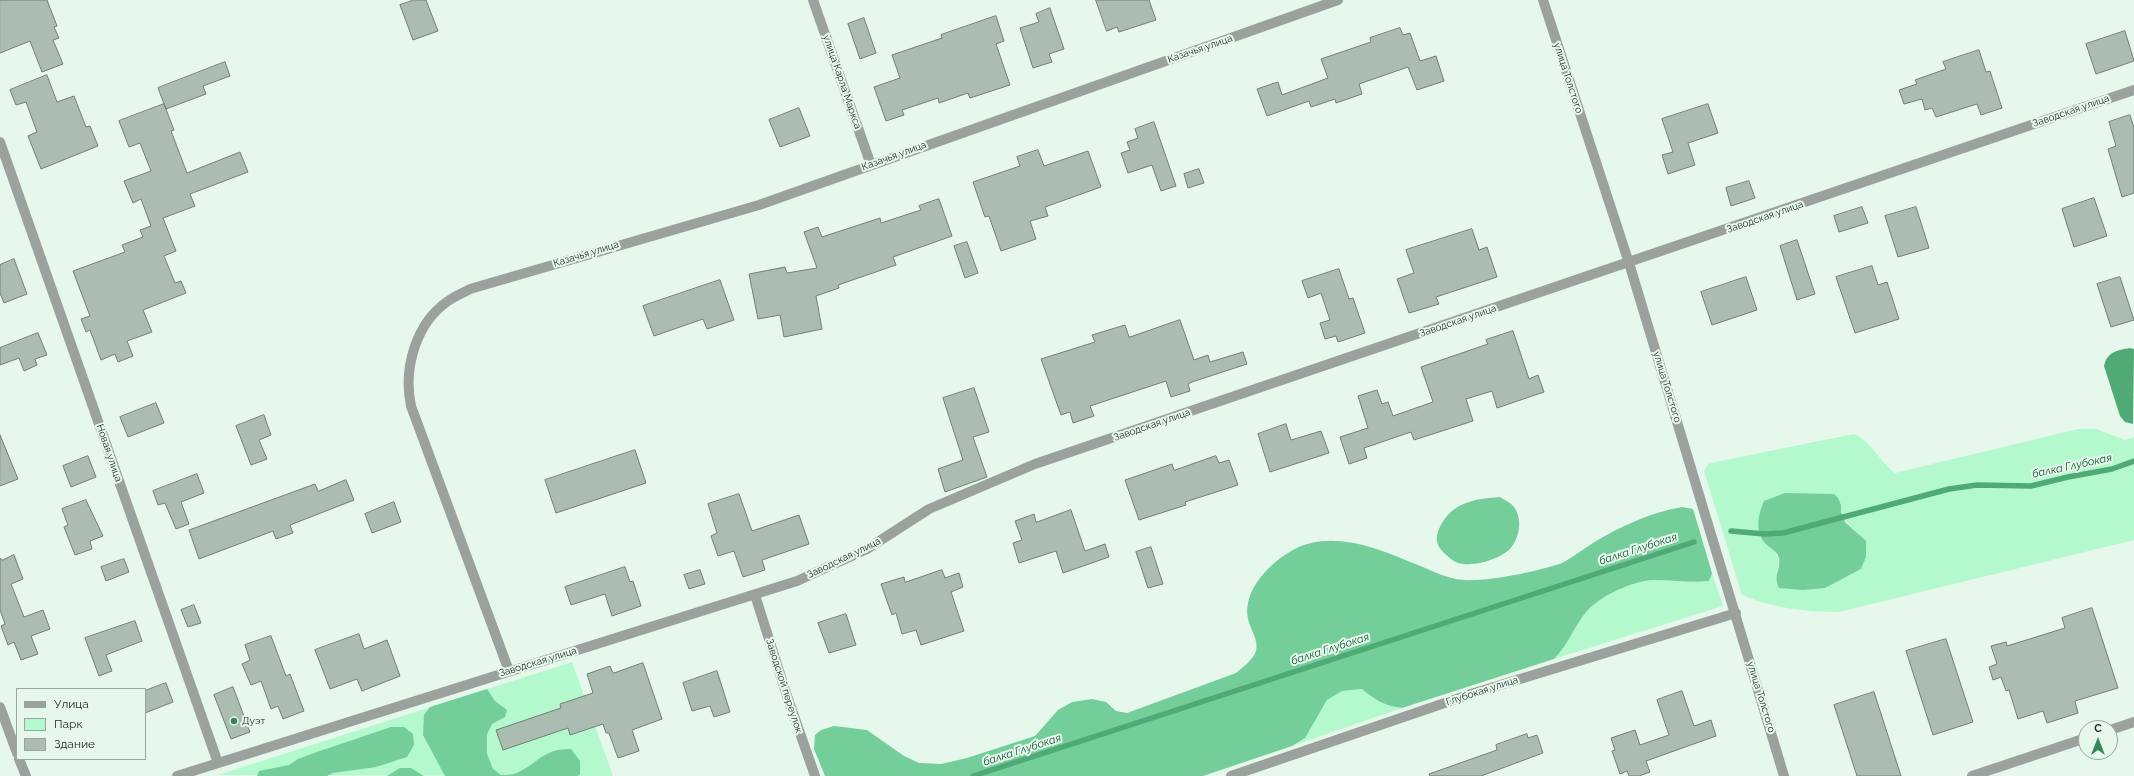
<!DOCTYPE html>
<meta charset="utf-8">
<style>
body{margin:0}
#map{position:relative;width:2134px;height:776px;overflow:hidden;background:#e6f8ec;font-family:Raleway,sans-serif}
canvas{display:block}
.legend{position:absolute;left:16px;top:688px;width:130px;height:72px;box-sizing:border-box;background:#e6f8ec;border:1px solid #99a69e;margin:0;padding:5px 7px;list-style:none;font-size:12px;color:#252c28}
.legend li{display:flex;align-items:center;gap:8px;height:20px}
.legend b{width:20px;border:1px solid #99a69e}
.north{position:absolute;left:2078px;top:720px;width:40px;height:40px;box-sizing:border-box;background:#e6f8ec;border:1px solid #99a69e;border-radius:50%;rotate:0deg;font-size:11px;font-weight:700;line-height:16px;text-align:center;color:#252c28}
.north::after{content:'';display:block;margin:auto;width:14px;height:18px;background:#328658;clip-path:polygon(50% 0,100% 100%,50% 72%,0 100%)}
</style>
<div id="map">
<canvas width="2134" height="776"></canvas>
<ul class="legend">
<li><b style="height:5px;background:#9ba29d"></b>Улица</li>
<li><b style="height:11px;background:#b4f8cd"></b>Парк</li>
<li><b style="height:11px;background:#abbdb1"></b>Здание</li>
</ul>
<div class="north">С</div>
</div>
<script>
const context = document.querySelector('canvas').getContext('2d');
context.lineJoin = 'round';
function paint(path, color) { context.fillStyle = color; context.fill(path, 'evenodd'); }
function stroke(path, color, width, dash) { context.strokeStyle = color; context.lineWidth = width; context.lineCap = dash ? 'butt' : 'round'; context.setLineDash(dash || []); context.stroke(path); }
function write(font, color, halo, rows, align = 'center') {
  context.font = font + ' Raleway,sans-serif'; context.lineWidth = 4; context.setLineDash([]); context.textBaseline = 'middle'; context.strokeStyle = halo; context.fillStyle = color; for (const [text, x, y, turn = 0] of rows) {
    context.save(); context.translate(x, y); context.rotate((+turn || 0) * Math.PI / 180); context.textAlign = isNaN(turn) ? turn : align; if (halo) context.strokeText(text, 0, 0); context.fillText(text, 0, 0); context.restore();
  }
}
const green = new Path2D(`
 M2078 429H2096L2125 440 2134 437V540L1839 612C1807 612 1772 608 1742 595L1704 471 1708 464 1720 461 1854 434C1873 443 1879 461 1895 473ZM1821 494H1833L1841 505C1840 519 1849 523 1857 533L1861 569 1845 577 1776 573C1782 559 1777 552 1766 544Z
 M1712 573 1723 606 1554 659C1569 644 1574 626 1587 611 1600 596 1633 581 1653 580 1672 580 1690 583 1708 581Z
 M572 662 613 776 218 775Z
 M1362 689C1375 700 1385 706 1402 708L1292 746 1305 738 1327 700 1342 691Z`);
const forest = new Path2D(`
 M1785 493 1834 494 1838 498 1841 505V512L1845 522 1866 541V557L1861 569 1825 588 1803 590 1779 588C1773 574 1781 570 1779 558 1777 551 1771 549 1767 545 1754 533 1758 515 1764 501Z
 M1500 497C1504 500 1510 502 1513 506 1523 517 1520 538 1510 549 1499 560 1464 571 1451 559 1440 550 1433 543 1439 529 1451 502 1474 499 1500 497Z
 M1682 507 1693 509 1712 573 1709 581C1690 583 1672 580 1653 580 1633 581 1600 596 1587 611 1574 626 1569 644 1554 659L1402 708C1385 706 1375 700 1362 689L1342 691 1327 700 1305 738 1292 746 1203 776H825L814 749 815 735 821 730 834 726 867 730 904 756 919 763 941 764 967 758 1035 736 1058 710 1072 702 1092 699 1106 702 1116 711 1127 713 1236 673C1243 667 1253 660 1256 651 1259 640 1250 629 1248 619 1242 590 1271 562 1293 550 1329 529 1378 548 1413 563 1429 569 1446 579 1464 580 1487 582 1540 571 1562 563 1572 558 1583 549 1593 543 1621 526 1649 513 1682 507Z
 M487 689 495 701 507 710 505 717 492 724 487 734V754L493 769 501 775C506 775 512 775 517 773 539 763 542 749 571 749L580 761V774L578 776H445L423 735 424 715 430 707Z
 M391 727H404L413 734 414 745 407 757 376 767 333 773 327 776H257L259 771 289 765 298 759 314 753Z
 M400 768H411L424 776H387Z`);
const water = new Path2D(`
 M2130 348 2134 349 2133 424 2125 422 2120 416 2104 366C2107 352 2117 350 2130 348Z`);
const stream = new Path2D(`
 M1731 531 1765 534 1783 533 1949 489 1977 485 2031 486 2068 477 2112 469 2134 461
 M973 776 1694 542`);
const building = new Path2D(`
 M0 0H47L57 26 54 27 59 38 53 40 63 64 42 72 30 41 0 53Z
 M414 0H426L438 31 413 40 400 5Z
 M1096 0H1149L1156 20 1119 32 1117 27 1107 31Z
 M1050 8 1064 49 1049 54 1052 62 1033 68 1020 28 1039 22 1036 14Z
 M996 16 1004 41 996 44 1010 85 970 98 968 93 939 103 938 98 902 110 904 115 886 121 874 87 900 78 892 55 942 38 941 35Z
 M864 18 876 53 860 59 848 24Z
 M1400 28 1403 35 1410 33 1420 61 1436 56 1444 81 1417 90 1408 67 1359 84 1362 94 1336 103 1335 99 1311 107 1309 101 1267 116 1257 89 1278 82 1282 95 1328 78 1321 59 1371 42 1370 38Z
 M2125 31 2134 61 2096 74 2086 44Z
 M1979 50 1986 72 1990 71 2002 108 1981 115 1977 104 1936 117 1932 108 1925 110 1922 99 1904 104 1899 90 1917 84 1915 80 1946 69 1943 62Z
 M225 62 230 76 203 86 206 94 166 109 158 88Z
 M47 75 57 102 74 96 86 127 90 126 98 146 41 169 28 136 37 132 26 102 16 105 10 90Z
 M164 104 174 130 171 131 187 173 240 152 248 172 190 194 195 206 163 218 176 251 164 256 175 283 181 281 186 293 143 310 152 332 127 341 133 356 118 362 115 354 101 360 90 330 86 332 81 319 90 316 73 271 125 252 122 245 143 237 140 230 151 226 141 199 133 203 124 181 151 171 140 143 129 147 119 121Z
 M1708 104 1718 133 1688 143 1695 165 1668 174 1662 155 1673 152 1662 119Z
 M799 108 810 136 780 147 769 120Z
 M2130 115 2134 128V193L2122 197 2108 149 2116 146 2109 122Z
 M1154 122 1176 186 1161 191 1152 165 1128 173 1121 153 1130 150 1127 142 1138 138 1135 129Z
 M1038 150 1044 166 1088 151 1101 187 1045 207 1048 216 1030 221 1036 239 1001 251 989 216 985 217 973 182 1020 166 1017 157Z
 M1199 169 1204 183 1188 188 1184 174Z
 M1749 181 1755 198 1731 206 1726 188Z
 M2094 198 2107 236 2074 247 2062 209Z
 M939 199 952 236 893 257 896 265 838 285 839 288 816 296 822 329 784 337 780 315 758 319 749 274 785 267 787 273 817 268 804 232 818 227 822 237 880 218 881 223 921 210 919 206Z
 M1862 207 1868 223 1839 232 1834 216Z
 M1916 207 1929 248 1898 257 1885 216Z
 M1472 229 1479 250 1487 247 1497 277 1436 297 1439 304 1409 313 1397 279 1414 273 1406 250Z
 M1797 240 1815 294 1797 300 1780 246Z
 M967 242 978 273 965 278 954 246Z
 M14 259 27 294 4 303 0 293V265Z
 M1872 266 1878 285 1887 282 1899 319 1855 333 1836 277Z
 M1339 269 1349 299 1353 298 1365 333 1338 342 1336 336 1325 339 1320 323 1330 320 1321 293 1308 298 1302 281Z
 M1746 277 1757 310 1712 325 1701 292Z
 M2120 277 2134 320 2111 327 2097 284Z
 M720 280 734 320 707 329 703 319 654 336 643 306Z
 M1180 320 1194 360 1208 355 1210 362 1243 352 1247 364 1192 382 1188 384 1190 391 1171 397 1166 381 1090 406 1094 416 1073 423 1070 412 1061 415 1041 359 1095 342 1092 335 1125 325 1129 337Z
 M1513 331 1529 379 1538 375 1544 392 1497 408 1492 391 1466 399 1473 421 1414 440 1411 432 1364 448 1367 458 1349 464 1340 437 1368 428 1358 396 1377 390 1382 404 1388 402 1393 416 1433 402 1421 367 1488 344 1486 340Z
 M38 333 47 355 35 359 37 365 24 371 19 358 0 365V348Z
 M974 388 989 432 973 437 987 477 945 492 938 469 963 460 943 398Z
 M156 403 164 423 128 437 120 417Z
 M264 415 271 435 259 440 267 459 251 465 236 426Z
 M1286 424 1291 440 1321 431 1329 453 1270 472 1258 434Z
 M0 435 18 479 0 486Z
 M635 450 646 483 556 513 545 480Z
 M88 456 96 477 71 487 63 466Z
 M1216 456 1219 463 1229 460 1238 485 1185 502 1186 505 1139 520 1125 480 1172 464 1174 470Z
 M197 474 204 493 181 502 189 524 176 529 165 503 158 505 153 491Z
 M346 480 354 500 290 525 293 533 276 539 273 531 199 559 189 530 315 484 318 491Z
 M739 494 752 531 799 515 809 544 762 560 765 570 743 577 734 551 718 556 711 536 717 533 708 504Z
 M86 500 103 536 90 541 92 549 75 555 64 527 68 525 62 509Z
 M394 502 401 522 372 533 365 514Z
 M1071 510 1085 551 1105 544 1109 557 1063 573 1056 551 1019 563 1013 543 1022 540 1015 521 1034 514 1036 522Z
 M1151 547 1163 584 1148 588 1136 552Z
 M14 555 23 579 11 584 24 617 43 610 50 629 31 636 38 654 21 660 14 642 8 645 1 626 5 624 0 610V558L2 560Z
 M124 559 129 572 106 581 101 567Z
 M625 567 630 582 633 581 641 606 612 616 605 594 571 605 565 587Z
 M700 570 705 584 689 589 684 575Z
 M942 570 945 578 959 573 963 587 951 592 964 631 921 645 916 630 902 634 896 613 892 615 881 584 904 577 905 582Z
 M194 605 201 623 188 627 181 610Z
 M2092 608 2118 688 2075 701 2078 713 2047 723 2043 711 2018 719 2009 690 2006 691 2001 677 1993 680 1989 667 1997 664 1991 646 2006 642 2007 646 2065 628 2062 618Z
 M846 614 856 645 829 653 818 623Z
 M135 621 142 641 106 655 112 671 99 676 85 638Z
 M359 634 364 649 387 640 400 676 362 691 357 679 330 689 315 650Z
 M271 636 286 676 290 674 304 711 283 719 278 706 271 709 261 681 251 685 242 664 250 660 245 645Z
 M1946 639 1973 722 1933 735 1906 651Z
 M643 663 662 719 632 730 639 751 618 758 609 733H606L603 724 570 735 568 728 503 750 496 730 561 708 560 704 593 693 587 674 610 666 613 673Z
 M717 671 730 712 714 717 710 706 692 711 683 683Z
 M166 683 173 702 145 713V691Z
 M233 687 250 732 231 739 214 695Z
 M1682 691 1694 726 1711 720 1716 736 1646 761 1650 772 1639 776H1629L1627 771 1620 774 1612 751 1615 750 1611 738 1635 730 1640 745 1669 735 1657 700Z
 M1874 692 1901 776H1857L1834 705Z
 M1527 734 1528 738 1537 735 1543 753 1481 776H1430L1429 774 1497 750 1496 745Z`);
const street = new Path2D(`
 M813 0 871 165
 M1543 0 1629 263 1784 776
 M0 142 218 763
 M755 595 787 696 815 776
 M509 671 411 406C403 368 416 323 448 301 455 296 463 293 470 289L759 205 1338 0
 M0 707 17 753
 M2110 730 2134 722
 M19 759 26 776
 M177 776 797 581 867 549 929 509 1035 464 2134 90
 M1231 776 1471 694 1736 613
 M1972 776 2086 738`);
const markers = [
 [234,721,4,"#328658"]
];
const streetNames = [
 ["Казачья улица",1200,49,-19],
 ["улица Толстого",1568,78,72],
 ["улица Карла Маркса",842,82,71],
 ["Заводская улица",2071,111,-19],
 ["Казачья улица",894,156,-20],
 ["Заводская улица",1765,217,-19],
 ["Казачья улица",586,254,-17],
 ["Заводская улица",1458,321,-19],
 ["улица Толстого",1667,387,73],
 ["Заводская улица",1152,425,-19],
 ["Новая улица",109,453,71],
 ["Заводская улица",844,558,-26],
 ["Заводская улица",538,662,-17],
 ["Заводской переулок",784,686,72],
 ["Глубокая улица",1482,691,-18],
 ["улица Толстого",1761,697,73]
];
const poiNames = [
 ["Дуэт",242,721]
];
const waterNames = [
 ["балка Глубокая",2072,466,-12],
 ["балка Глубокая",1638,549,-18],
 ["балка Глубокая",1330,649,-18],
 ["балка Глубокая",1022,750,-18]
];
paint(green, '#b4f8cd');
paint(forest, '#74ce99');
paint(water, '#4faa76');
stroke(stream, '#4faa76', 5.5);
paint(building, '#abbdb1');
stroke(building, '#6f8075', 1);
stroke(street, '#9ba29d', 10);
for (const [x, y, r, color] of markers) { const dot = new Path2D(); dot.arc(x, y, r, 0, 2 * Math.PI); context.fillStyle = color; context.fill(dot); stroke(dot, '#e6f8ec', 1.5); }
write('10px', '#252c28', '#e6f8ec', streetNames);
write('10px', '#252c28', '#e6f8ec', poiNames, 'left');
write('italic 11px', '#0e5432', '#e6f8ec', waterNames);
</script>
